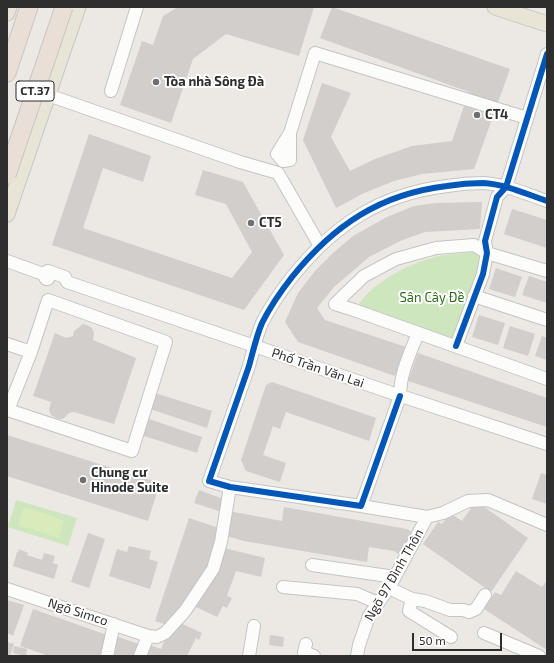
<!DOCTYPE html>
<meta charset="utf-8">
<style>
body{margin:0}
#map{position:relative;width:554px;height:663px;overflow:hidden;background:#ece8e4;font-family:"Exo 2",sans-serif}
canvas{display:block}
.frame{position:absolute;inset:0;border:8px solid #2e2e2e;pointer-events:none}
.scale{position:absolute;left:412px;top:633px;width:90px;height:18px;box-sizing:border-box;border:2px solid #2e2e2e;border-top:0;padding-left:5px;font-size:12px;line-height:14px;white-space:nowrap;color:#2e2e2e;-webkit-text-stroke:3px #fff;paint-order:stroke}
</style>
<div id="map">
<canvas width="554" height="663"></canvas>
<div class="frame"></div>
<div class="scale">50 m</div>
</div>
<script>
const context = document.querySelector('canvas').getContext('2d');
context.lineJoin = 'round';
function paint(path, color) { context.fillStyle = color; context.fill(path, 'evenodd'); }
function stroke(path, color, width, dash) { context.strokeStyle = color; context.lineWidth = width; context.lineCap = dash ? 'butt' : 'round'; context.setLineDash(dash || []); context.stroke(path); }
function write(font, color, halo, rows, align = 'center') {
  context.font = font + ' "Exo 2",sans-serif'; context.lineWidth = 4; context.setLineDash([]); context.textBaseline = 'middle'; context.strokeStyle = halo; context.fillStyle = color; for (const [text, x, y, turn = 0] of rows) {
    context.save(); context.translate(x, y); context.rotate((+turn || 0) * Math.PI / 180); context.textAlign = isNaN(turn) ? turn : align; if (halo) context.strokeText(text, 0, 0); context.fillText(text, 0, 0); context.restore();
  }
}
const green = new Path2D(`
 M473 252 487 253 456 346 354 310C359 304 363 298 368 293 387 275 414 262 439 256 450 254 462 254 473 252Z
 M16 500 77 518 68 546 8 527Z`);
const pitch = new Path2D(`
 M24 507 64 520 59 538 18 525Z`);
const building = new Path2D(`
 M178 7H314L299 56 226 34 193 59 171 123 120 105 142 41 153 45 163 16Z
 M332 7 510 69 474 169 422 174 394 181 364 193 336 208 303 140 322 83 351 93 331 137 350 171 375 159 412 146 452 141 469 92 320 38Z
 M89 134 151 156 143 182 103 168 83 228 232 278 252 252 226 204 195 195 203 170 243 182 284 255 244 310 52 245Z
 M482 202 480 229 425 232 400 241 369 257 334 287 317 308 325 320 406 347 395 376 298 342 285 322 298 293 315 271 333 253 353 236 387 217 414 206 436 203Z
 M512 209 547 220V248L504 234Z
 M496 268 522 277 515 297 489 289Z
 M529 276 547 282V303L522 295Z
 M479 315 505 323 498 345 472 337Z
 M83 324 87 325 92 328 94 333 93 340 136 358 114 424 74 412 69 413 63 419H58L51 415 49 410 51 402 33 396 55 333 66 338 73 336 74 331Z
 M510 326 535 334 528 356 503 348Z
 M542 336 547 338V360L535 356Z
 M418 353 547 398V427L408 381Z
 M272 382 376 418 369 441 286 412 280 429 273 426 263 455 286 463 280 482 246 471 241 460 266 385Z
 M155 393 212 411 207 428 150 409Z
 M146 418 202 437 197 453 141 435Z
 M7 435 160 483 148 521 7 476Z
 M541 473 547 475V504L532 499Z
 M199 490 226 500 222 512 194 503Z
 M476 501 528 538 491 592 423 544 438 522 442 524 450 513 462 521Z
 M284 507 407 529 417 535 404 558 394 551 369 547 367 562 244 541 223 535 229 511 282 521Z
 M189 518 222 529 205 579 200 577 192 598 187 597 184 605H181L176 618 170 626 155 621Z
 M88 533 105 539 89 588 71 582Z
 M129 546 151 551 149 559 158 562 150 589 109 576 117 549 127 552Z
 M220 547 265 558 261 577 236 571 227 596 232 598 227 608 223 606 217 617 192 605Z
 M19 549 28 553 27 555 42 560 44 553 55 556 53 563 58 565 54 579 13 566 17 552H18Z
 M516 571 542 587 547 580V650L484 609 495 592 501 595Z
 M7 600 24 605 13 636 7 633Z
 M33 609 110 636 104 656H49L20 646Z
 M176 621 202 633 199 640 196 638 187 656H145L150 645 161 649 168 633Z
 M270 635 284 637 283 647 269 645Z
 M115 636 139 644 135 656H109Z
 M7 642 14 644 10 656H7Z
 M14 646 27 649 26 656 13 653Z`);
const minor = new Path2D(`
 M111 91 137 7
 M48 95 240 162 278 173 320 246
 M283 161 277 154 290 133 315 53 527 118
 M283 161 290 160V133
 M7 261 43 274 46 279H48
 M547 271 487 253 474 245 436 248 396 259 364 276 335 304 354 310 547 379
 M43 274 48 271 65 277 67 282 395 394 547 444
 M474 296 547 320
 M48 300 166 342 132 451 8 410 31 352Z
 M418 333C410 354 400 373 400 396L361 506 230 487 209 481C222 443 236 404 249 366 253 352 256 337 262 323 270 307 281 291 292 277 334 225 380 194 447 186 459 184 471 183 483 183 505 184 526 194 547 201
 M7 344 31 352
 M456 346 483 274 487 253 485 241 497 197 506 187 547 54
 M361 506 427 517 443 513 468 501 488 500 547 525
 M312 565 395 577
 M283 587 357 594 378 603
 M389 588 412 599 425 601 450 610H463L469 612 476 609 485 595
 M7 589 148 636 157 637 165 633 185 611 213 569 221 542 230 487
 M412 599 409 611 451 637
 M484 633 539 656
 M306 644 304 652 314 656
 M107 656 114 624
 M140 656 148 636
 M249 656 254 626
 M357 656 359 645 369 616 389 588 427 517`);
const major = new Path2D(`
 M495 7 547 24
 M7 13 9 7
 M7 214 78 7`);
const highway = new Path2D(`
 M7 73 29 7`);
const highwayBridge = new Path2D(`
 M7 175 64 7`);
const cycleway = new Path2D(`
 M456 346 483 274 487 253 485 241 497 197 506 187 547 54
 M400 396 361 506 230 487 209 481C222 443 236 404 249 366 253 352 256 337 262 323 270 307 281 291 292 277 334 225 380 194 447 186 459 184 471 183 483 183 505 184 526 194 547 201`);
const markers = [
 [156,82,4,"#706f6e"],
 [477,115,4,"#706f6e"],
 [251,223,4,"#706f6e"],
 [83,480,4,"#706f6e"]
];
const shields = [
 [35,91,38]
];
const shieldNames = [
 ["CT.37",35,91]
];
const poiNames = [
 ["Tòa nhà Sông Đà",164,82],
 ["CT4",485,115],
 ["CT5",259,223],
 ["Chung cư",91,473],
 ["Hinode Suite",91,488]
];
const parkNames = [
 ["Sân Cây Đề",432,298]
];
const streetNames = [
 ["Phố Trần Văn Lai",318,368,19],
 ["Ngõ 97 Đình Thôn",394,575,-60],
 ["Ngõ Simco",78,612,18]
];
paint(green, '#cee6be');
paint(pitch, '#d9eabb');
paint(building, '#d1cecb');
stroke(minor, '#c5c4c5', 14);
stroke(major, '#c6c5c4', 17);
stroke(highway, '#c6c5c4', 19);
stroke(minor, '#fcfcfb', 12);
stroke(major, '#e8e4d6', 15);
stroke(highway, '#eadfd6', 17);
stroke(highwayBridge, '#c6c5c4', 19, []);
stroke(highwayBridge, '#eadfd6', 17);
stroke(cycleway, '#0057b8', 6);
for (const [x, y, r, color] of markers) { const dot = new Path2D(); dot.arc(x, y, r, 0, 2 * Math.PI); context.fillStyle = color; context.fill(dot); stroke(dot, '#fff', 1.5); }
for (const [x, y, w] of shields) { const box = new Path2D(); box.roundRect(x - w / 2, y - 10, w, 20, 3); context.fillStyle = '#fff'; context.fill(box); stroke(box, '#2e2e2e', 1); }
write('bold 12px', '#2e2e2e', null, shieldNames);
write('bold 13px', '#2e2e2e', '#fff', poiNames, 'left');
write('13px', '#2c6e1b', '#fff', parkNames);
write('13px', '#2e2e2e', '#fff', streetNames);
</script>
